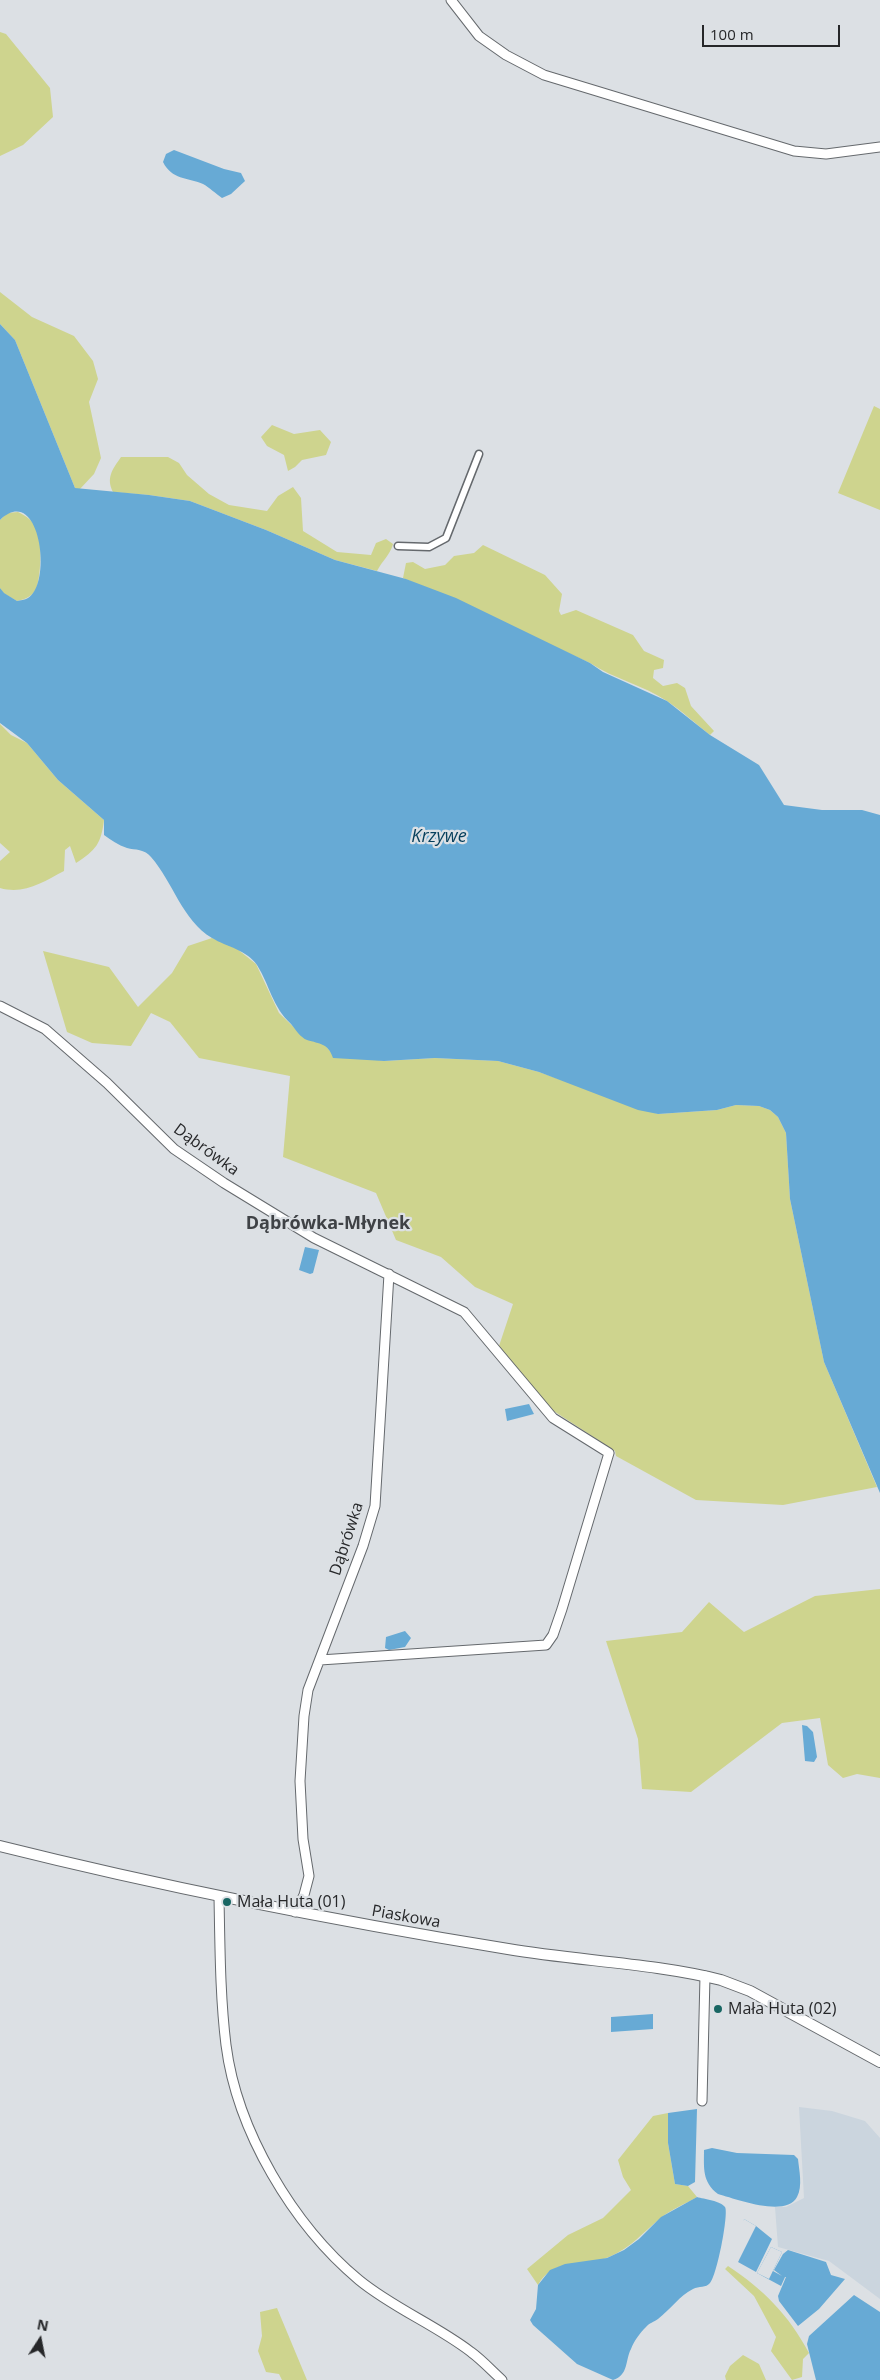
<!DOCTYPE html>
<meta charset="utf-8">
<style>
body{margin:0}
#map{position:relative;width:880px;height:2380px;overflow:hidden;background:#dce0e4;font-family:"Open Sans",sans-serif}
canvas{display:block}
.north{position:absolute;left:15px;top:2315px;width:50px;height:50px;-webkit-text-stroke:4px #dce0e4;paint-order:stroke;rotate:11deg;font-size:14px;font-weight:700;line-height:20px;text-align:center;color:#262729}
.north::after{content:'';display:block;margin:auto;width:18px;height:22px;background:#262729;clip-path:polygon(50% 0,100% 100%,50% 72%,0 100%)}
.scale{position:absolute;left:702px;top:25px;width:138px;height:22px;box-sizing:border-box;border:2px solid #262729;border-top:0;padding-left:6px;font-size:15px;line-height:18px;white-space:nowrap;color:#262729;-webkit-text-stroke:4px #dce0e4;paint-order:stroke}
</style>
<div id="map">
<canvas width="880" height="2380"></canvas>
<div class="north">N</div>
<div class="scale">100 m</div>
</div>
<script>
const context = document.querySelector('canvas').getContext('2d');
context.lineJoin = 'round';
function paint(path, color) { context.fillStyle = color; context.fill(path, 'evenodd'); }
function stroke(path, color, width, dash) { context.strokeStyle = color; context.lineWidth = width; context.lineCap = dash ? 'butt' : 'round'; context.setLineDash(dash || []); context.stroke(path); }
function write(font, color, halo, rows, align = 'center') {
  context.font = font + ' "Open Sans",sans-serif'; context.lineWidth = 4.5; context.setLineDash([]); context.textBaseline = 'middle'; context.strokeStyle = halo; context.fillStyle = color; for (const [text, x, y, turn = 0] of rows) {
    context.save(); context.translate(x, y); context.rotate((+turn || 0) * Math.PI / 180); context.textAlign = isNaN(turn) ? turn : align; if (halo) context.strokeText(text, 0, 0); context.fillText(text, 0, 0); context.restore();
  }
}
const built = new Path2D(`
 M799 2107 832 2111 865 2121 880 2138V2299L829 2261 778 2247 775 2207H786L804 2198Z`);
const green = new Path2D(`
 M0 32 6 34 50 88 53 117 23 145 0 156Z
 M0 292 32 317 74 336 93 361 98 379 89 402 101 458 94 474 79 490 75 488 15 340 0 324Z
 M874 406 880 409V510L838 493Z
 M272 425 294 434 320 430 331 442 326 455 302 460 295 467 288 471 284 455 267 446 261 437Z
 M121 457H168L179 463 187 475 209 494 229 505 267 511 278 496 293 487 301 498 303 531 337 552 371 555 376 543 386 539 393 544C390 555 382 561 377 571L335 560 266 530 190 501 149 495 113 492C106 478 112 470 121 457Z
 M18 512C26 516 34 521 38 530 42 541 41 578 36 589 32 597 25 599 17 601L3 593 0 588V520L7 513Z
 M483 545 545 575 562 594 559 611 561 615 576 610 633 635 644 651 664 660 663 668 654 670 653 678 663 686 677 683 685 688 691 706 714 731 710 735C696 724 682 711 667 701 643 685 614 679 590 663L403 578 406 563 413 562 425 569 445 565 454 556 474 553Z
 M0 724 11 735 27 743 58 780 104 820C101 844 96 850 76 863L70 846 65 850 64 871C43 882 24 895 0 888V861L10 852 0 843Z
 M212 938 236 948 256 964 279 1013 306 1039 324 1044 330 1051 384 1061 435 1058 498 1061 539 1072 658 1114 717 1110 736 1105 759 1106 770 1110 778 1117 786 1133 790 1199 824 1362 877 1487 783 1505 696 1500 616 1456 615 1451 549 1408 499 1346 513 1304 475 1287 441 1257 396 1240 376 1193 283 1157 290 1076 199 1058 170 1022 151 1013 131 1046 92 1043 67 1032 43 951 109 967 138 1007 172 973 188 946Z
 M880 1589V1778L857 1774 843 1778 828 1765 820 1718 782 1723 691 1792 642 1789 638 1739 606 1641 682 1632 709 1602 744 1632 815 1596Z
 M668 2113V2143L675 2184 688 2186 697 2197C686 2204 671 2209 661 2218 643 2232 631 2248 609 2257 584 2267 553 2257 538 2285L527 2269 568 2235 603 2218 631 2190 623 2177 618 2160 653 2116Z
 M728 2266C764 2290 788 2314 809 2353L803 2359 802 2377 792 2380 771 2351 776 2337 754 2296 725 2269Z
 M277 2308 307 2380H282L279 2374 266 2372 258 2351 262 2336 260 2312Z
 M743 2355 759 2364 766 2380H726L725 2376 730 2366Z`);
const water = new Path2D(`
 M174 150 224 169 241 173 245 181 231 194 222 198C216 194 209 187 203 184 187 177 172 180 163 162L166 154Z
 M0 324 15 340 75 488 149 495 190 501 266 530 335 560 406 579 456 598 590 663 603 672 667 701 710 735 759 765 784 805 822 810H862L880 815V1493L824 1362 790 1199 786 1133 778 1117 770 1110 759 1106 736 1105 717 1110 658 1114 638 1110 539 1072 498 1061 435 1058 384 1061 333 1058C328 1043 320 1044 307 1040 301 1038 295 1029 291 1024 272 1006 270 986 257 965 247 950 227 947 212 938 182 920 173 882 151 857 145 849 135 850 127 848 118 845 111 840 104 835V820L58 780 27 743 0 723V588L4 593 17 601C20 600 25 600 28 598 53 584 40 482 0 520Z
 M305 1247 319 1250 313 1273 310 1274 299 1270Z
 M529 1404 534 1414 507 1421 505 1409Z
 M405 1631 411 1638 405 1647 389 1650 385 1648 386 1637Z
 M802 1725 807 1726 813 1732 817 1757 814 1762 805 1761Z
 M653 2014V2029L611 2032V2017Z
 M697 2109 695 2182 688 2186 675 2184 668 2143V2113Z
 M712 2148 737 2153 794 2155 798 2159C799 2170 803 2186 797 2197 786 2218 736 2199 718 2194 702 2182 704 2168 704 2150Z
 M697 2197C704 2199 721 2201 725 2207 729 2213 717 2276 710 2283 706 2288 699 2286 693 2289 680 2295 670 2310 658 2319 654 2322 649 2323 646 2327 640 2333 634 2341 631 2349 625 2360 629 2375 613 2380L577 2364 533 2325 530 2320 536 2309 538 2285 550 2270 565 2264 607 2258 624 2250 639 2239 661 2217Z
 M744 2219 756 2226 772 2239 756 2272 738 2262Z
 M771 2247 782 2252 773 2271 782 2276 774 2270 783 2254 788 2250 826 2262 831 2275 845 2279 819 2309 798 2326 779 2301 778 2296 786 2277H785L781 2286 757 2273Z
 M854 2295 880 2312V2380H816L807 2344 809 2336Z`);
const pier = new Path2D(`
 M744 2219 756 2226 738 2262 726 2255Z
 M771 2247 782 2252 769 2279 757 2273Z`);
const pedestrian = new Path2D(`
 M398 546 429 547 446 538 479 454`);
const minor = new Path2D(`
 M451 0 479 36 506 55 544 75 794 151 826 154 880 147
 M0 1006 45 1029 107 1083 174 1149 224 1183 314 1238 464 1312 553 1418 609 1453 562 1609 553 1635 546 1645 320 1660
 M219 1897C220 1946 220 1996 226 2045 237 2131 293 2225 359 2280 393 2308 436 2325 471 2352 482 2360 492 2371 502 2380
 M295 1912 304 1895 309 1876 303 1839 300 1781 304 1716 308 1690 363 1546 375 1506 389 1274
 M702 2101 705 1976`);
const tertiary = new Path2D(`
 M0 1846C168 1888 337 1921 508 1949 579 1961 652 1963 721 1980L750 1991 880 2062`);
const markers = [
 [227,1902,5,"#196663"],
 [718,2009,5,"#196663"]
];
const streetNames = [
 ["Dąbrówka",206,1150,36],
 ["Dąbrówka",347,1539,-72],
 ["Piaskowa",406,1917,10]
];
const poiNames = [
 ["Mała Huta (01)",237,1902],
 ["Mała Huta (02)",728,2009]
];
const waterNames = [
 ["Krzywe",439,837]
];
const neighbourhoodNames = [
 ["Dąbrówka-Młynek",328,1224]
];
paint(built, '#cbd5de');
paint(green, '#ced48e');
paint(water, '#67aad5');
paint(pier, '#dce0e4');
stroke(pedestrian, '#65696d', 9);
stroke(minor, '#65696d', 11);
stroke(tertiary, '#65696d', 12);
stroke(pedestrian, '#fff', 6);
stroke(minor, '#fff', 9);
stroke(tertiary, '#fff', 10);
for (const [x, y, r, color] of markers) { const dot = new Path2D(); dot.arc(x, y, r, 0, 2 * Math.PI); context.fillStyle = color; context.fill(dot); stroke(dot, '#dce0e4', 2); }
write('16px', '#262729', '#dce0e4', streetNames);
write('16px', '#262729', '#dce0e4', poiNames, 'left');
write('italic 18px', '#063f5c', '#dce0e4', waterNames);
write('bold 18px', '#3f4246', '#dce0e4', neighbourhoodNames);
</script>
